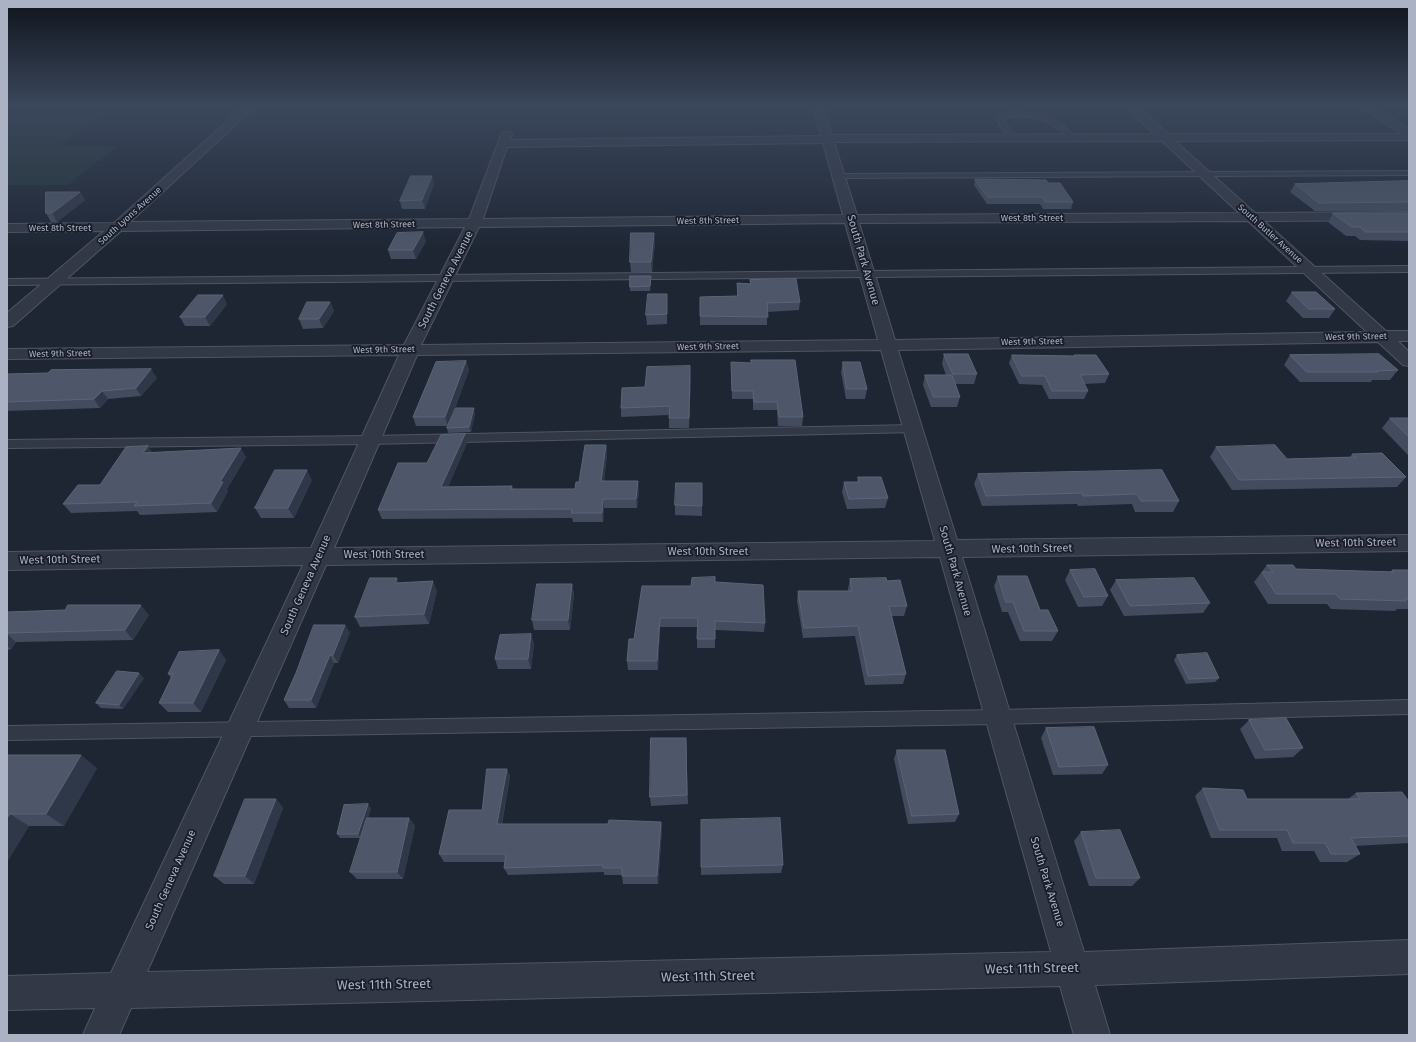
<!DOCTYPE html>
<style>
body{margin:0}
#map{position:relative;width:1416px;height:1042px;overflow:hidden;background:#1e2634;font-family:"Fira Sans",sans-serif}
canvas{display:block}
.frame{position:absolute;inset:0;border:8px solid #abb2c3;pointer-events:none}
</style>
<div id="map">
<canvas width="1416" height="1042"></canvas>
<div class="frame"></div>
</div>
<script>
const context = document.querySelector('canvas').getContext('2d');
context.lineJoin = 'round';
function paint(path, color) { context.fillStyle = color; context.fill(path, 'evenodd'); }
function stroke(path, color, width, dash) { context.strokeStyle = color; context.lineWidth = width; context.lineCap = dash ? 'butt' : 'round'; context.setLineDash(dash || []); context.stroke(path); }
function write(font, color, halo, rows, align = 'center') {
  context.font = font + ' "Fira Sans",sans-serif'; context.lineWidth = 3.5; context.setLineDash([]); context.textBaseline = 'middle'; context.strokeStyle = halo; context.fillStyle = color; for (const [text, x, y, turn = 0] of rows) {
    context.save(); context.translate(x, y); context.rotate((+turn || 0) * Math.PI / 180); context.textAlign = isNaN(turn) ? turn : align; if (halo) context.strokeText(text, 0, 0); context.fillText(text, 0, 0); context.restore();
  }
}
const green = new Path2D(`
 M356 107H513L512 109 353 110Z
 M104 114 58 146H117L68 185H7V115Z`);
const lane = new Path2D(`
 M1128 107H1150L1147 109Z
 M1011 112C1037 111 1059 117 1075 138L1070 139C1050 119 1031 113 1003 118L1014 138 1009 139 996 119 998 115Z
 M1409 171V175L838 178 834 176 838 174Z
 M1409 266V272L7 285V279Z
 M913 425 919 429 917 432 370 444 7 448V440L370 436Z
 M1409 700V714L998 724 7 740V726L998 710Z`);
const street = new Path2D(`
 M243 107H255L130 222 469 219 502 132H510L512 134 510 140 821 136 813 107H823L832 135 1154 134 1126 107H1138L1168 134H1402L1359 107H1372L1409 128V140L1175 141 1255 213 1409 212V220L1264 221 1386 331H1409V341H1398L1409 352V366L1403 365 1378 342 898 350 957 540 1409 535V551L962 557 1084 952 1409 940V974L1095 985 1110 1035H1074L1060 986 131 1008 119 1035H83L95 1008 7 1010V976L111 973 303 565 7 570V552L311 548 399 355 7 359V349L404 345 465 227 121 231 13 326 7 327V313L104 231 7 232V224L114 223ZM1162 141 1239 213 857 215 834 142ZM823 143 843 215 483 219 507 147ZM1248 221 1367 332 895 340 859 223ZM845 223 878 340 421 345 479 227ZM881 350 935 541 334 548 417 355ZM940 557 1051 952 147 972 326 565Z`);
const wall = new Path2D(`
 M975 179 1048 183 1073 202 1071 209H1043L1040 204H987L974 185Z
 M1409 181V211H1315L1290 192 1295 184Z
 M434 184 425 209H402L400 201Z
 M80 192 85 200 57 222H51L46 213Z
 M1333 213H1409V241L1360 240 1355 236H1346L1328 222Z
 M426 241 416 259H391L388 250Z
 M655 242 652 272H631L630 262Z
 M750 280 800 302 799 310 767 312V325H700V297L737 296V283L750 284Z
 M651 281 650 291H630V287Z
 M1292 292 1335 309 1329 318H1303L1286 301Z
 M667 294V324L647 325 646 315Z
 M330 302 334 311 323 328 303 329 299 319Z
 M227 304 210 326H185L180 317Z
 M944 354 977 374 974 384H955L960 397 957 407H931L923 385 925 375H946L942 364Z
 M1012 355 1074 356V355L1109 374 1105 383 1084 384 1088 391 1084 399H1049L1042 385 1019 384 1009 363Z
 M1290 355 1398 370 1390 380H1372L1371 382H1300L1284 365Z
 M466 361 469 370 450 422 475 413 471 432 448 433 447 428 448 426H416L413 417Z
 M731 362 803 417 802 426H778L777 410H753V399H732Z
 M843 362 867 389 865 399H846L841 372Z
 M7 374 157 378 141 396 108 399 100 408 7 411Z
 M691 375 689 428H669V415L621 417V408L645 387Z
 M1390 418H1409V456L1382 428Z
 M465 434 467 443 448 487 512 486 513 489H575L579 482 606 445 607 454 604 481 639 490 637 508H604L603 522H573L572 518 382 519 378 510 427 463Z
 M1216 447 1287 459 1350 457 1352 454 1406 477 1397 487 1232 490 1210 457Z
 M152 453 246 457 227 489 228 491 217 512 140 515 137 511 71 513 63 504 100 485Z
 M1162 470 1179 501 1173 512H1135L1132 504 1078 506 1077 504 982 506 974 484 978 474Z
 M858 477 888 498 885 508 847 509 842 492 844 482H857Z
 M312 480 294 518H261L255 508Z
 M702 483V516L675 515V505Z
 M1267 565 1296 569 1390 572 1392 570H1409V609H1397L1395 611 1331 609 1327 604H1268L1254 582Z
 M1070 570 1108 596 1102 606 1078 607 1065 580Z
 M998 576 1040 610 1058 631 1052 641H1020L1008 612H1002L994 586Z
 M850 579 887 581 907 606 904 616H892L906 674 903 684 865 685 855 636 803 638 797 601 798 591H848V589Z
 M1116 580 1210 603 1203 613 1124 616 1110 590Z
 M715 582 765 623 764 632 715 630V648H697V627H660L658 670H628L627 661 634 639 691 586Z
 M399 583 437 591 429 624 360 627 355 617Z
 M572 584 574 594 570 630H534L532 620Z
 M7 612 149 615 133 640 16 642 11 649 8 650 7 651Z
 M350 632 338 663H334L316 708H289L284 700Z
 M531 634 534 644 531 669H498L495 659Z
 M219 650 226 660 201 712H168L159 703 171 678 168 674Z
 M1177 655 1219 678 1215 682 1186 684 1174 660Z
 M144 678 123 709 101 708 96 703Z
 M1249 720 1303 748 1293 757 1255 759 1240 729Z
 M1046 728 1108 765 1102 774 1053 775 1041 738Z
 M686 738 688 804 651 806 650 797Z
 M897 750 959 814 955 822 908 824 894 759Z
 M7 755 97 768 64 826H29L7 862Z
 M507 769 510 777 502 824H608L661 822 662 830 658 884H623L622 875H604V872L508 875 504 868 505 862H444L439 854 482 810Z
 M1203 788 1247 799H1348L1356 793 1409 802V843L1355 846 1360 854 1347 862H1320L1314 851H1282L1277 838H1211L1195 796Z
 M276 799 283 808 254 884H224L214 876Z
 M371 808 368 818H409L415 826 403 879H357L350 872 361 838H340L337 834Z
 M701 820 783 865 781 873 701 875Z
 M1081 832 1140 878 1132 886H1089L1074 841Z`);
const shadedWall = new Path2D(`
 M432 176 434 184 425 209 422 200Z
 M80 192 85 200 57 222 52 213Z
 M423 232 426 241 416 259 413 250Z
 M654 233 655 242 652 272 651 262Z
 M223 295 227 304 210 326 205 317Z
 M330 302 334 311 323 328 319 319Z
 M466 361 469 370 448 426 445 417Z
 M690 366 691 375 689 428V418Z
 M151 369 157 378 141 396 136 388Z
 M102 391 108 399 100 408 94 399Z
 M474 408 475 413 471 432 469 427Z
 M465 434 467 443 444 496 441 487Z
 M606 445 607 454 603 490 601 481Z
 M148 446 154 455 143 453Z
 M241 448 246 457 227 489 228 491 217 512 211 503 220 482Z
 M307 470 312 480 294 518 288 508Z
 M638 481 639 490 637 508 636 499Z
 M603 499 604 508 603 522 602 513Z
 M397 578 401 588 395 583Z
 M433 581 437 591 429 624 424 614Z
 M572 584 574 594 570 630 568 620Z
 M141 605 149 615 133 640 125 630Z
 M660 618V627L658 670 657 661Z
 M345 625 350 632 338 663 333 655Z
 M7 634 16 642 11 649 7 646Z
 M531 634 534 644 531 669 528 659Z
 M219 650 226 660 201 712 193 703Z
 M330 655 334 663 316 708 311 700Z
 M139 673 144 678 123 709 119 705Z
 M81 755 97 768 64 826 46 814Z
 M507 769 510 777 500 832 497 824Z
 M276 799 283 808 254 884 245 876Z
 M368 804 371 808 361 838 358 834Z
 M10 814 29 826 7 862V818Z
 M409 818 415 826 403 879 397 872Z
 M661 822 662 830 658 884 657 876Z`);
const building = new Path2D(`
 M411 176H432L422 200 400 201Z
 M975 179 1046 180 1048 183H1060L1073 202H1045L1042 197H988Z
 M1409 181V202L1319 203 1295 184Z
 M46 192H80L52 213H46Z
 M1333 213H1409V232H1365L1360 227H1352Z
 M423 232 413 250H388L397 233Z
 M631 233H654L651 262H630Z
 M630 276H651L650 286 630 287Z
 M796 279 800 302 767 303 768 317 700 316V297L738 296 737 283 751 284 750 280Z
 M1292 292H1316L1335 309H1309Z
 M648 294H667V314L646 315Z
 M198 295H223L205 317H180Z
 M307 302H330L319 319H299Z
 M944 354H968L977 374H953Z
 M1379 354 1398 370 1377 371 1378 372H1307L1290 355Z
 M1012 355 1075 356 1074 355H1096L1109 374 1080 375 1088 391H1052L1045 376H1022Z
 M751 360H795L803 417H779L777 402H754L753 391H732L731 362 751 363Z
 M466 361 445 417H413L436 362Z
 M843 362H860L867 389H847Z
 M690 366 689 418H669L670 406 621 408 622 388 645 387 647 367Z
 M151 369 136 388 102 391 94 399 7 402V374L48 373 51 370Z
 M925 375H952L960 397H934Z
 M456 408H474L469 427 447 428Z
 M1390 418H1409V437Z
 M465 434 441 487 512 486 511 489H575L576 482H579L585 445H606L601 481H638L636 499H603L602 513H571L572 509 378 510 398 463H427L441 435Z
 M1275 445 1287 459 1356 457 1352 454 1382 453 1406 477 1239 480 1216 447Z
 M148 446 143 453 241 448 220 482H223L211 503 134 506 137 502 63 504 78 485H100L126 447Z
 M275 470H307L288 508H255Z
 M1162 470 1179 501H1141L1137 494 1083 496 1082 493 986 496 978 474Z
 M858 477H881L888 498 849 499 844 482H859Z
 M676 483H702V506L675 505Z
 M1267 565H1293L1296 569 1394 572 1392 570H1409V599H1404L1406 601 1340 599 1336 594H1276L1262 572H1273Z
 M1095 569 1108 596 1084 597 1070 570Z
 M998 576H1027L1040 610H1048L1058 631H1024L1013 602H1006Z
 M715 577V582L763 585 765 623 715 621V639H697L698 618H660L657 661H627L629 639H634L642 586H691L692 578Z
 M370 578H397L395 583 433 581 424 614 355 617Z
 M886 578 887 581 900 580 907 606H889L906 674 868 676 858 626 804 628 798 591H852L850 579Z
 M1194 578 1210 603 1130 606 1116 580Z
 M537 584H572L568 620H532Z
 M68 605H141L125 630 7 633V612L65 610Z
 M314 625H345L333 655H330L311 700H284L296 673Z
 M531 634 528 659H495L500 635Z
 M219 650 193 703H159L173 674H168L179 652Z
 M1207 653 1219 678 1189 679 1177 655Z
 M117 671 139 673 119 705 96 703Z
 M1286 718 1303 748 1265 750 1249 720Z
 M1094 727 1108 765 1059 767 1046 728Z
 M651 738H686L687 795 650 797Z
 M897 750H945L959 814 912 816Z
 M7 755H81L46 814H10L7 818Z
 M487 769H507L497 824H608L609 820 661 822 657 876H622V868H603V865L504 868 506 854H439L449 810H482Z
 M1203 788 1243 790 1247 799H1360L1356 793 1402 792 1409 802V836L1351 838 1360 854H1331L1325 843H1293L1287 830H1220Z
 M245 799H276L245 876H214Z
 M368 804 358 834H337L344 805Z
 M367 818H409L397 872H350Z
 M780 818 783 865 701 867V820Z
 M1120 830 1140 878H1096L1081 832Z`);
const farStreetnames = [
 ["South Lyons Avenue",130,216,-42],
 ["West 8th Street",1032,218],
 ["West 8th Street",708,221,-1],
 ["West 8th Street",384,225,-1],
 ["West 8th Street",60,228],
 ["South Butler Avenue",1270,234,42],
 ["West 9th Street",1356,337,-1],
 ["West 9th Street",1032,342,-1],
 ["West 9th Street",708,347,-1],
 ["West 9th Street",384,350,-1],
 ["West 9th Street",60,354,-1]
];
const streetNames = [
 ["South Park Avenue",863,260,74],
 ["South Geneva Avenue",446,280,-63],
 ["West 10th Street",1356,543,-1],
 ["West 10th Street",1032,549,-1],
 ["West 10th Street",708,552],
 ["West 10th Street",384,555],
 ["West 10th Street",60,560,-1],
 ["South Park Avenue",955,571,74],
 ["South Geneva Avenue",306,585,-66],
 ["South Geneva Avenue",171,880,-66],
 ["South Park Avenue",1047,882,73]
];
const nearStreetnames = [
 ["West 11th Street",1032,969,-1],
 ["West 11th Street",708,977,-1],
 ["West 11th Street",384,985,-1]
];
paint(green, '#213337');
stroke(lane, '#4f5564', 2);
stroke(street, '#4f5564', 2);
paint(lane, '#323845');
paint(street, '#323845');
paint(wall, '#424c5e');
paint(shadedWall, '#2f3848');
paint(building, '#4d5769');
stroke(building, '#5c6577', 1);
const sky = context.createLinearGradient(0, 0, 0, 253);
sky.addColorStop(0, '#10151d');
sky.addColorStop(0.42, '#3b475c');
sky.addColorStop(1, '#3b475c00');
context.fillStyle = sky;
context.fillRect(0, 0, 1416, 253);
write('9px', '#abb2c3', '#181d29', farStreetnames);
write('11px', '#abb2c3', '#181d29', streetNames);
write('13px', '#abb2c3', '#181d29', nearStreetnames);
</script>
